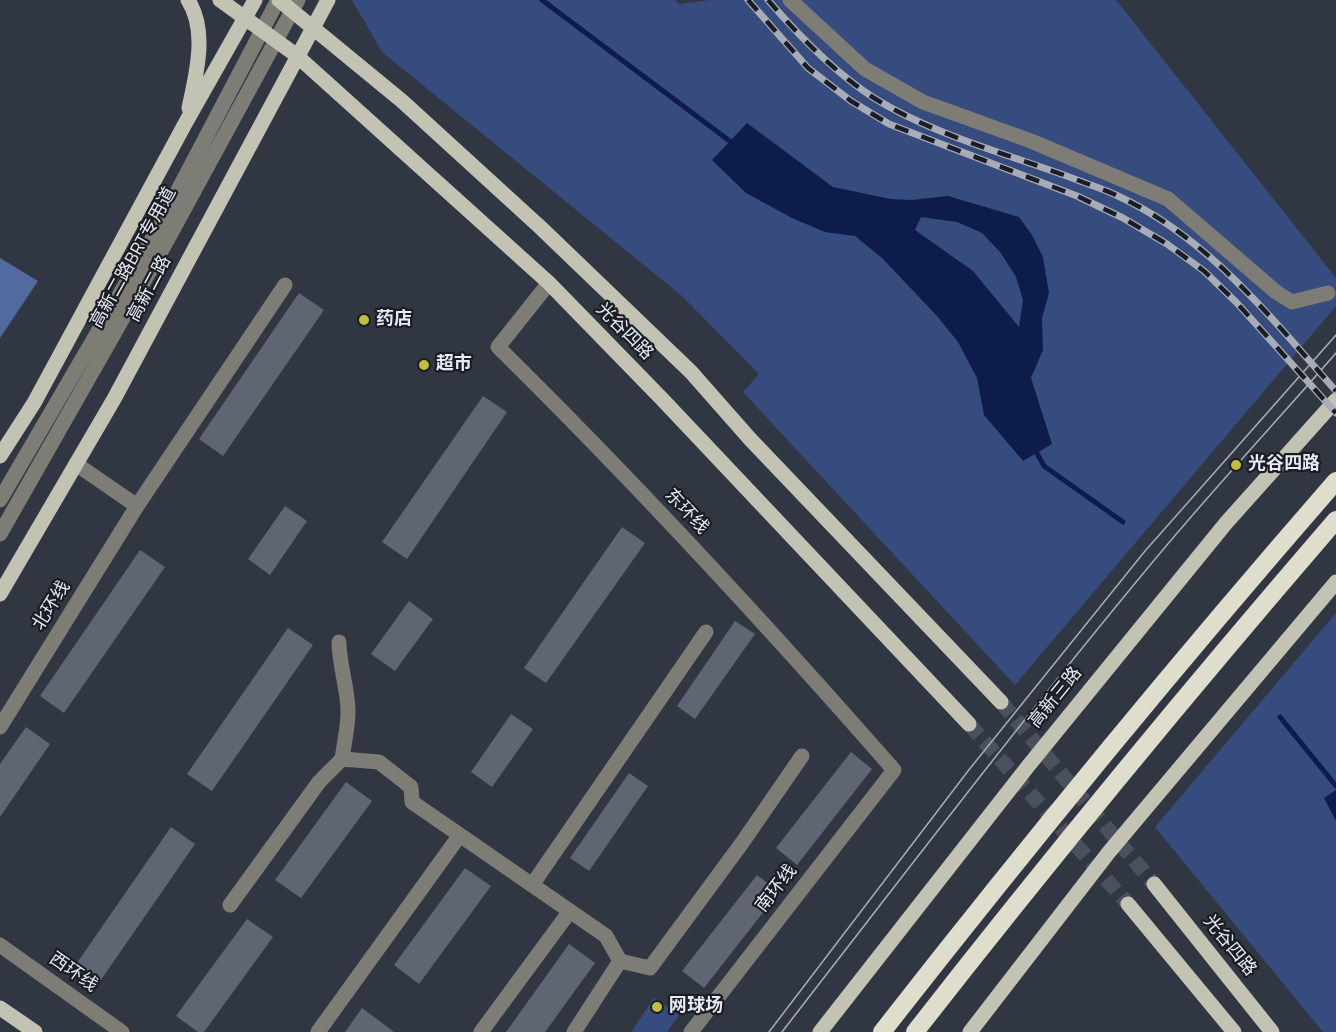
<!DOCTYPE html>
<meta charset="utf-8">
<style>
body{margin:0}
canvas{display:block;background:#303642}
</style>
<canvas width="1336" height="1032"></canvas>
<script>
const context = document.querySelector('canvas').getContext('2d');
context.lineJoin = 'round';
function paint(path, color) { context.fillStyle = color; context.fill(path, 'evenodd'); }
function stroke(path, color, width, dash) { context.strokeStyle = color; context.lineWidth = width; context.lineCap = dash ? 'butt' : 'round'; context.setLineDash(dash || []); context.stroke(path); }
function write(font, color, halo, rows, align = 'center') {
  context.font = font + ' "Titillium Web","Noto Sans SC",sans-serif'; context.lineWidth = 4.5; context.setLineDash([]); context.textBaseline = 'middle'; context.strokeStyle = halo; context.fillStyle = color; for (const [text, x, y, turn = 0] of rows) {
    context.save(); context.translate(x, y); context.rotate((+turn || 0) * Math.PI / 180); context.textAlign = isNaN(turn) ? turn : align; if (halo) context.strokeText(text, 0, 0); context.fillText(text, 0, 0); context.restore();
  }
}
const green = new Path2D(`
 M352 0H675L679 4 710 0H1116L1336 278V306L1015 685 743 392 759 374 682 296 382 52Z
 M1336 613V1032H1323L1155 827Z
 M654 998 679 1015 667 1032H631Z`);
const forest = new Path2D(`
 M0 258 38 281 0 338Z`);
const water = new Path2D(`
 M747 123 833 187 891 199 912 200 948 196 1019 217 1032 235 1043 257 1049 293 1042 318 1043 350 1031 378 1052 444 1023 461 984 415 977 378 958 342 937 316 882 258 855 236 825 232 792 218 746 193 712 160ZM921 217 957 222 982 233 1000 252 1016 277 1023 300 1019 327 973 271 915 230Z
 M1336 790V821L1324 798Z`);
const stream = new Path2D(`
 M542 0 735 145
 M1034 448 1044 466 1123 522
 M1280 717 1336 786`);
const building = new Path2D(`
 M299 293 324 310 223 456 199 439Z
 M483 396 507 412 407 559 382 542Z
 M285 506 307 521 270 575 248 559Z
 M622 527 645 543 546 683 524 668Z
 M140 550 165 567 64 713 40 696Z
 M409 601 433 619 395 671 371 654Z
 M735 621 755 634 695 719 677 706Z
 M288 628 313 645 212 791 187 774Z
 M511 714 533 729 492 787 471 772Z
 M26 727 50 744 0 817V764Z
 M851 752 872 769 797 865 776 848Z
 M629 773 648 786 589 871 570 858Z
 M346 782 372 801 301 898 275 880Z
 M171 827 195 844 94 990 70 973Z
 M465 868 491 886 419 984 394 965Z
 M757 875 779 892 704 988 682 971Z
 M247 919 273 937 204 1032H198L176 1016Z
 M569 944 595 963 545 1032H506Z
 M362 1008 394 1032H345Z`);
const majorTunnel = new Path2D(`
 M1001 702 1154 884
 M969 724 1128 904`);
const minor = new Path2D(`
 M790 0 865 69 923 102 1031 141 1168 199 1276 292 1292 302 1328 293
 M549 283 498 347C636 483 767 625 894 770L691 1032
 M76 464 137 506
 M0 500 155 234 278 0
 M0 534 169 237 298 0
 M339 642C339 665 348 688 348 712 348 727 344 744 342 759
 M0 727 137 506 285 285
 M532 885 706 632
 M230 905 319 782 342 759 379 762 411 787 412 802 606 936 620 961
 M0 945 122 1032
 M318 1032 460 835
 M481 1032 570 911
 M574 1032 620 961 650 968 742 843 802 756`);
const major = new Path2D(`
 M188 0C208 31 196 75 189 108
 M220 0 296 55 549 283 662 399 969 724
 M279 0 402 101 540 227 691 372 750 439 1001 702
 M0 456 34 403 186 122 255 0
 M0 594 114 399 328 0
 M1154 884 1272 1032
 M1128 904 1234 1032
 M0 1008 35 1032
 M820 1032 1029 765 1226 523 1336 400
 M970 1032 1109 852 1336 582`);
const tram = new Path2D(`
 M769 1032 968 771 1145 551 1336 335
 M782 1032C905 873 1027 713 1156 558 1214 488 1276 422 1336 353`);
const rail = new Path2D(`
 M748 0 808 68 851 101 889 124 1077 196 1123 218 1167 244 1204 271 1236 302 1336 413
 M768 0C799 36 834 72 874 98 937 137 1012 155 1080 181 1093 186 1106 190 1118 196 1209 238 1271 318 1336 391`);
const highwayBridge = new Path2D(`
 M882 1032C1029 844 1180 660 1336 481
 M915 1032C1051 858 1192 687 1336 520`);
const markers = [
 [364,320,6,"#c4bc3d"],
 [424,365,6,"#c4bc3d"],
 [1236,465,6,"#c4bc3d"],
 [657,1007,6,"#c4bc3d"]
];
const streetNames = [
 ["高新二路BRT专用道",134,258,-61],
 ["高新二路",150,289,-62],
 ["光谷四路",624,332,45],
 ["东环线",686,512,47],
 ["北环线",52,606,-58],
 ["高新三路",1056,698,-51],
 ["南环线",777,889,-52],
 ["光谷四路",1229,946,51],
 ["西环线",73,973,35]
];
const poiNames = [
 ["药店",376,320],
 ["超市",436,365],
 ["光谷四路",1248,465],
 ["网球场",669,1007]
];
paint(green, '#374c7e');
paint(forest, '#536a9f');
paint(water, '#0d1c4b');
stroke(stream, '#0d1c4b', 5);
paint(building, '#5f6573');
stroke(majorTunnel, '#4b515c', 15, [15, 8]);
stroke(minor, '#7d7c75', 15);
stroke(major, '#c3c3b4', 15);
stroke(tram, '#a8acb6', 1.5);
stroke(rail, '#a8acb6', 7);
stroke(rail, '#1a1d23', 4.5, [14]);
stroke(highwayBridge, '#dfdecd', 18);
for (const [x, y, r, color] of markers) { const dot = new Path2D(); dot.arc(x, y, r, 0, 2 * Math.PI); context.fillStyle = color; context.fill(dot); stroke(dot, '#1a1d23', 2); }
write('18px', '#e6eaf2', '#1a1d23', streetNames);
write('bold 18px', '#e6eaf2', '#1a1d23', poiNames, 'left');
</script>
